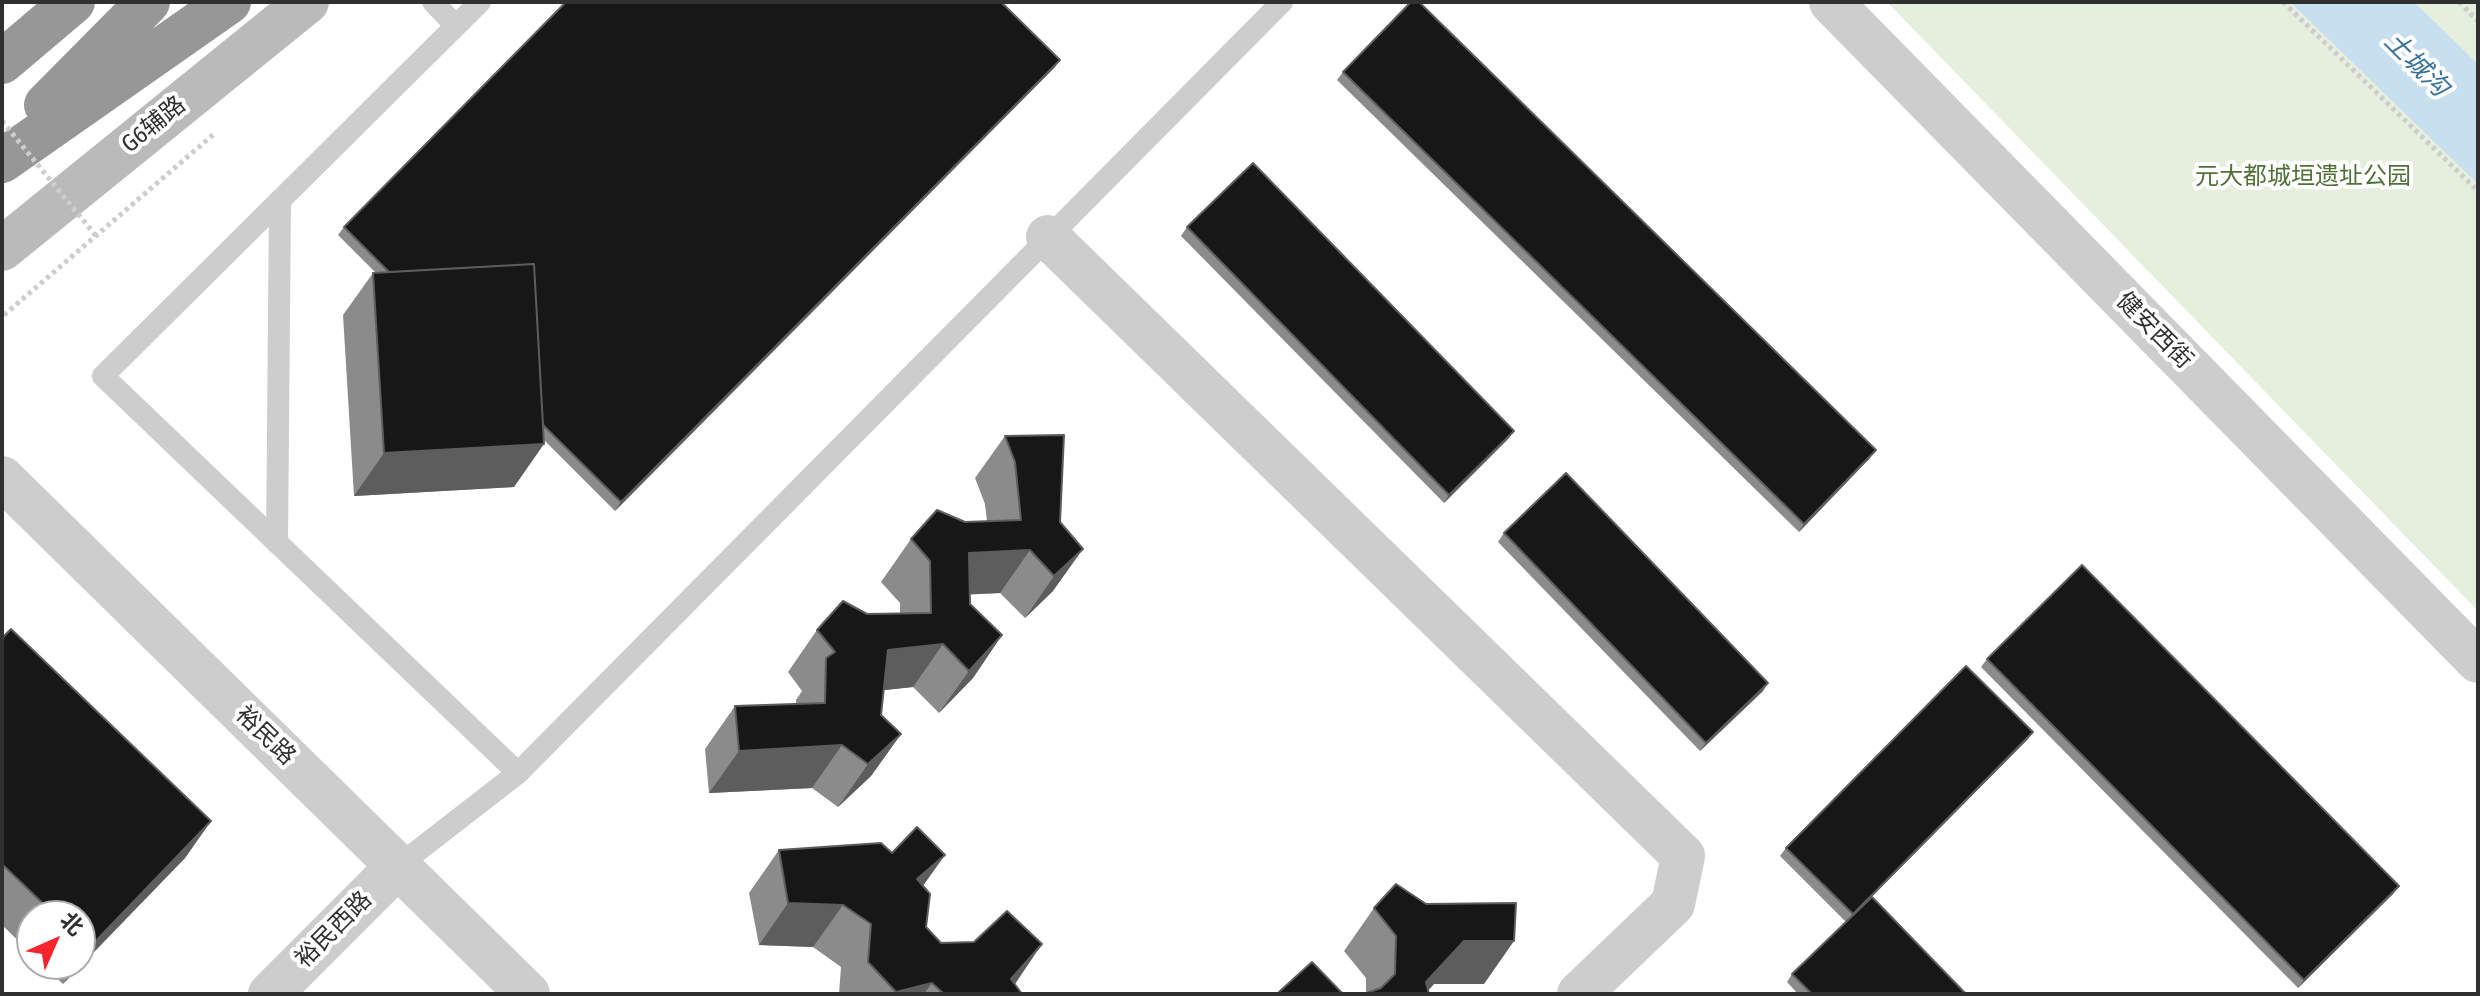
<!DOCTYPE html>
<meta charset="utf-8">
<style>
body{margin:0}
#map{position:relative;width:2480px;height:996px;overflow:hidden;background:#fff;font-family:"Fira Sans Condensed","Noto Sans SC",sans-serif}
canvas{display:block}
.frame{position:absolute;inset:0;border:4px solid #303030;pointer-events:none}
.north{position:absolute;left:16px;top:900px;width:80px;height:80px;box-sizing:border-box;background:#fff;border:2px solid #acacac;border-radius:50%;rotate:45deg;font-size:22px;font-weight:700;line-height:32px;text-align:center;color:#303030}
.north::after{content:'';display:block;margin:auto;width:28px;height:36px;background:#f6242d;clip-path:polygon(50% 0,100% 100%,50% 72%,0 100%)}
</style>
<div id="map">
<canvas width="2480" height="996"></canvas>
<div class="frame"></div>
<div class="north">北</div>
</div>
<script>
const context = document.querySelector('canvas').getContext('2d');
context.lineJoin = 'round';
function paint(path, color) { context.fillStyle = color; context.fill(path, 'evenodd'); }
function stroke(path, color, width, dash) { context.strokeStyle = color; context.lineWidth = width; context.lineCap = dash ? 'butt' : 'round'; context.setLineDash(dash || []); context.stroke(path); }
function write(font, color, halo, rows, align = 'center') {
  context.font = font + ' "Fira Sans Condensed","Noto Sans SC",sans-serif'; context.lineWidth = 8; context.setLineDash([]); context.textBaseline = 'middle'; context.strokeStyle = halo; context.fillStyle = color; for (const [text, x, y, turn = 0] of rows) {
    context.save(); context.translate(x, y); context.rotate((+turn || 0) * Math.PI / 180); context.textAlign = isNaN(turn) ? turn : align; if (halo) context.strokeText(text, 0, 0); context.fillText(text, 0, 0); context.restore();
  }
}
const green = new Path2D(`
 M1887 2H2478V611Z`);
const water = new Path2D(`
 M2290 2H2414L2478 64V184Z`);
const path = new Path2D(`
 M2283 2 2478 191
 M2459 2 2478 21
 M4 315 214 134`);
const service = new Path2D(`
 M433 2 456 26
 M480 2 103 376 518 773
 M277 543 280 200
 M398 866 518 773 1282 2`);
const minor = new Path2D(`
 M1831 2 2478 661
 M1048 237 1683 856 1673 904 1579 994`);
const tertiary = new Path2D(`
 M2 478 528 994
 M270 994 398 866`);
const secondary = new Path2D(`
 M2 249 307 2`);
const motorway = new Path2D(`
 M2 62 73 2
 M46 105 148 2
 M2 161 229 2`);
const pathBridge = new Path2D(`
 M2 121 96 236`);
const wall = new Path2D(`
 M1060 60 1054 68 615 511 544 440 514 487 354 496 343 315 373 273H376L338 235 344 227Z
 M1343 72 1870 458 1799 532 1337 80Z
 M1187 227 1514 431 1508 439 1444 503 1181 236Z
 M1064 435 1053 591 1025 618 1000 593 970 594V604L1002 635 973 678 939 713 913 687 884 690 881 715 901 734 871 776 838 807 812 788 709 793 705 749 735 706 796 704V700L802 691 788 672 817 630 867 614H900V603L881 582 911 539 965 522 987 521 985 504 975 478 1005 436Z
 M1504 533 1763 691 1700 751 1498 542Z
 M2 638 211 821 185 858 63 984 42 964H80V916H32V954L2 925Z
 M1987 659 2393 894 2298 988 1981 667Z
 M2033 732 2027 740 1861 907 1966 994H1798L1787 982 1792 974 1846 922 1780 856 1786 848Z
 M779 850 923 886 926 927 941 943 1015 984 1022 994H839L841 967 813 947 759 945 749 893Z
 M1374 908 1484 984H1434L1428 990 1366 993V978L1344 951Z`);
const shadedWall = new Path2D(`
 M1060 60 1054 68 615 511 621 502Z
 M1514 431 1508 439 1444 503 1449 495Z
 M544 444 514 487 354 496 384 453Z
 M1876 450 1870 458 1799 532 1804 524Z
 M1083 549 1053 591 1025 618 1054 576Z
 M1030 550 1000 593 940 596 969 553Z
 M1002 635 973 678 939 713 969 671Z
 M943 644 913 687 858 693 888 650Z
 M1768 683 1763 691 1700 751 1706 743Z
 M2033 732 2027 740 1847 922 1853 914Z
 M901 734 871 776 838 807 868 764Z
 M842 745 812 788 709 793 739 751Z
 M211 821 185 858 63 984 78 964H80V961L89 948Z
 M945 855 915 897 917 879Z
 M2399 886 2393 894 2298 988 2304 980Z
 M788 903 843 905 813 947 759 945Z
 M1464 941H1514L1484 984H1434L1425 994 1426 982Z
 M1042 944 1013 987 1011 979Z
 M932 983 924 994H895L896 992Z`);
const building = new Path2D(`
 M566 2H1001L1060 60 621 502 543 425 534 264 389 272 344 227Z
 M1411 2H1419L1876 450 1804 524 1343 72Z
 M1253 163 1514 431 1449 495 1187 227Z
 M534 264 544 444 384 453 373 273Z
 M1064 435 1060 522 1083 549 1054 576 1030 550 969 553 970 604 1002 635 969 671 943 644 888 650 881 715 901 734 868 764 842 745 739 751 735 706 825 703 826 658 835 652 817 630 843 601 867 614 931 613 930 561 911 539 937 510 965 522 1021 520 1015 462 1005 436Z
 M1566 473 1768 683 1706 743 1504 533Z
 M2082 565 2399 886 2304 980 1987 659Z
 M11 629 211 821 89 948 80 939V916H56L2 864V638Z
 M1966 666 2033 732 1853 914 1786 848Z
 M917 827 945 855 917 879 930 894 926 927 941 943 974 942 1007 911 1042 944 1011 979 1022 994H944L932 983 896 992 868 962 871 924 843 905 788 903 779 850 881 843 892 853Z
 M1396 884 1426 904 1516 903 1514 941H1464L1426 982 1429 994H1364L1381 988 1395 974 1396 936 1374 908Z
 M1872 897 1966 994H1812L1792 974Z
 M1312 962 1343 994H1280L1279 992Z`);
const streetNames = [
 ["G6辅路",154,125,-39],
 ["健安西街",2154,331,45],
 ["裕民路",265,736,44],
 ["裕民西路",334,930,-45]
];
const parkNames = [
 ["元大都城垣遗址公园",2303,177]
];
const waterNames = [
 ["土城沟",2416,65,45]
];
paint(green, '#e6efdd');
paint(water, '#c8dff0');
stroke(path, '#cdcdcd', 5, [4, 4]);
stroke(service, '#cdcdcd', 22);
stroke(minor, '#cdcdcd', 44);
stroke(tertiary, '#cdcdcd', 44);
stroke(secondary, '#bababa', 44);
stroke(motorway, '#979797', 44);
stroke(pathBridge, '#cdcdcd', 5, [4, 4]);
paint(wall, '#8b8b8b');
paint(shadedWall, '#5d5d5d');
paint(building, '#171717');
stroke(building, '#5d5d5d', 2);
write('24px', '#303030', '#fff', streetNames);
write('24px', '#517139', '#fff', parkNames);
write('italic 26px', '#36719b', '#fff', waterNames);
</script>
